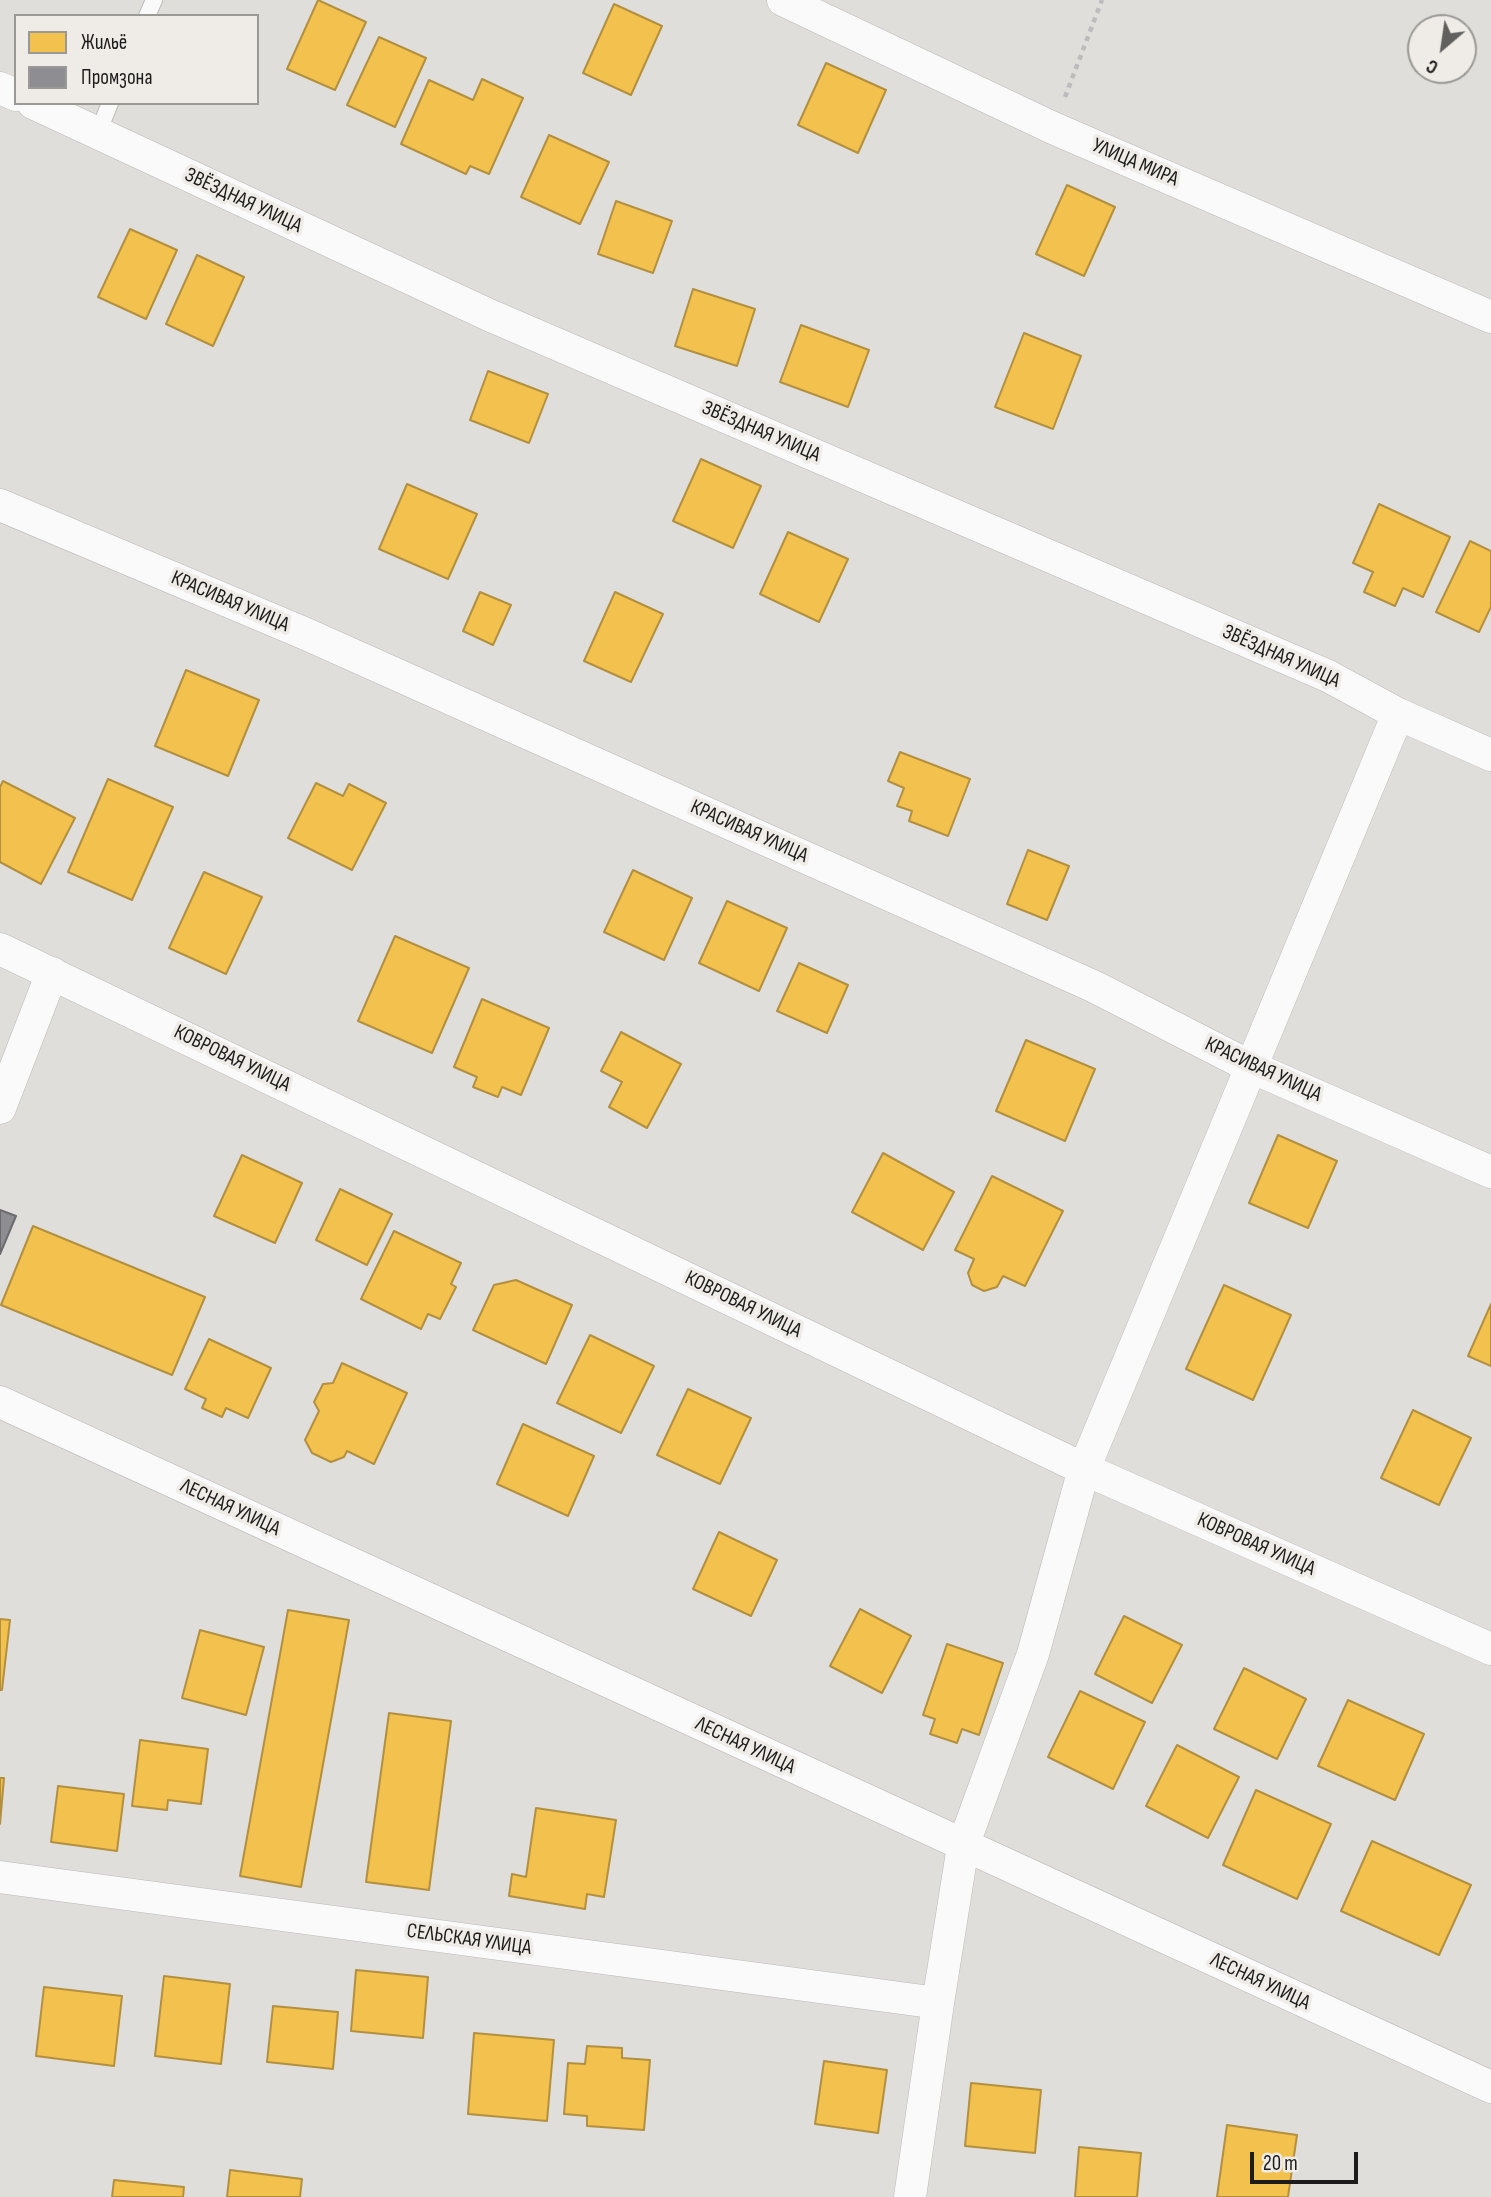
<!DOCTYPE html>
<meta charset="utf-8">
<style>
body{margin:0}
#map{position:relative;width:1491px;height:2197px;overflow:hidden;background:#e0dedb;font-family:"Sofia Sans Condensed",sans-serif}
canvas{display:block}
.legend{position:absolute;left:14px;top:14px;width:245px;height:91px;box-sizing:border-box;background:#efece8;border:2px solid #9b9996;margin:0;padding:9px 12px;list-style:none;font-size:21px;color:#1d1c1b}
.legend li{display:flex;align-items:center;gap:14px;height:35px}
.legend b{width:35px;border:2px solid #9b9996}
.north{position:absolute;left:1407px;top:14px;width:70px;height:70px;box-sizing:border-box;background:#efece8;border:2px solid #9b9996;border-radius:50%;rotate:209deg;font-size:19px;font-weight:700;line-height:28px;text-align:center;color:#1d1c1b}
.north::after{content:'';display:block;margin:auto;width:24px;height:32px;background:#61605e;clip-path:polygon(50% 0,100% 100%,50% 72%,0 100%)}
.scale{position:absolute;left:1250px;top:2152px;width:108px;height:32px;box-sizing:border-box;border:4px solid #1d1c1b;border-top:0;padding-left:9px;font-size:21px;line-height:24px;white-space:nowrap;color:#1d1c1b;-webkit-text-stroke:5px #efece8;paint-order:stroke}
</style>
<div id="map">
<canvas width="1491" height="2197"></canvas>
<ul class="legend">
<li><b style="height:19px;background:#f2c14e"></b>Жильё</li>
<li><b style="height:19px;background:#8d8d92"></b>Промзона</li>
</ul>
<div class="north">С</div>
<div class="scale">20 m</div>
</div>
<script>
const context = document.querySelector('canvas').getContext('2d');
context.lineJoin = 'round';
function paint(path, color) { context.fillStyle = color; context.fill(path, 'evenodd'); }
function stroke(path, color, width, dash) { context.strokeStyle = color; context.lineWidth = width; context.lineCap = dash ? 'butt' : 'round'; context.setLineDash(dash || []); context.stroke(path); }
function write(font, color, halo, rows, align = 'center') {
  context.font = font + ' "Sofia Sans Condensed",sans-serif'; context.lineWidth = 7; context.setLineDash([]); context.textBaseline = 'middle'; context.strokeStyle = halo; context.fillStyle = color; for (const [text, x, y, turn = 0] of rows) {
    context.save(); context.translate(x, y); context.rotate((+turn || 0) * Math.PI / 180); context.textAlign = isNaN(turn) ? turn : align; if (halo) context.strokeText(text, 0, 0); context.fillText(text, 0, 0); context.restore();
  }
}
const homes = new Path2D(`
 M318 0 366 22 335 90 287 69Z
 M614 4 662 26 631 95 583 73Z
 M379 37 426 58 395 127 347 105Z
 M826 63 886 90 858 153 798 125Z
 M482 79 523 98 489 174 470 166 466 174 401 144 429 80 473 100Z
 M549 135 609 162 580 224 521 197Z
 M1067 185 1115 207 1084 276 1036 254Z
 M616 201 672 221 653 273 598 254Z
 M130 229 177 250 146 319 98 297Z
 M197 255 244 277 213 346 166 324Z
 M693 289 755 309 737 366 675 346Z
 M801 325 869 350 848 407 780 382Z
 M1024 333 1081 356 1053 429 995 407Z
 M488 371 548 394 529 443 470 420Z
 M701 459 761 486 733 548 673 521Z
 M407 484 477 514 448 579 379 549Z
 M1379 504 1450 537 1423 597 1403 588 1395 606 1364 592 1373 572 1353 563Z
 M788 532 848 559 819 622 760 594Z
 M1470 541 1491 551V607L1479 632 1436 612Z
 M480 592 511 605 493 645 463 631Z
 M615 592 663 614 631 682 584 661Z
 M186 670 259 700 228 776 155 746Z
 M900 752 970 779 948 836 909 821 912 811 897 806 904 788 888 781Z
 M108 779 173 807 132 900 68 872Z
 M3 781 75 818 41 884 0 862V787Z
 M316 783 343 796 349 784 386 803 352 870 288 838Z
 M1028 850 1069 866 1047 920 1007 904Z
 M633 870 692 898 664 960 604 932Z
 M204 872 262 897 226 974 169 948Z
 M727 901 787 928 759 991 699 963Z
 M395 936 469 968 432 1053 358 1021Z
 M799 963 848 985 827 1033 777 1011Z
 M482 999 549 1028 521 1095 502 1087 498 1097 473 1087 477 1077 454 1067Z
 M621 1032 681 1064 647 1128 609 1107 622 1082 601 1071Z
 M1026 1040 1095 1069 1065 1141 996 1111Z
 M1278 1135 1337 1161 1308 1228 1249 1203Z
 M883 1153 954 1192 923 1250 852 1212Z
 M242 1155 302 1183 275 1243 214 1216Z
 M992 1176 1063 1211 1025 1286 1003 1276 997 1287 984 1291 972 1285 968 1273 974 1259 955 1250Z
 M340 1189 392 1214 367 1265 316 1240Z
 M33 1226 205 1297 172 1375 1 1305Z
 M394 1231 461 1263 451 1284 456 1287 440 1319 428 1314 421 1329 361 1299Z
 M516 1280 572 1305 546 1364 473 1330 494 1285Z
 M1224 1285 1291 1315 1253 1400 1186 1369Z
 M1491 1304V1366L1468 1356Z
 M590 1335 654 1366 621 1433 557 1403Z
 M209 1339 271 1368 248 1418 226 1408 222 1417 202 1408 206 1399 185 1389Z
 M342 1363 407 1393 374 1464 347 1451 344 1457 331 1462 312 1453 305 1440 319 1411 314 1402 323 1384 333 1383Z
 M688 1389 751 1418 720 1484 657 1455Z
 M1413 1410 1471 1438 1439 1505 1381 1478Z
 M523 1424 594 1456 568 1516 497 1484Z
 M719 1532 777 1560 751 1616 693 1589Z
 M860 1609 911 1636 882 1693 830 1666Z
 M288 1610 349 1620 301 1887 240 1876Z
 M1124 1616 1182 1645 1152 1703 1095 1674Z
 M0 1619 10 1620 2 1690H0Z
 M200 1630 264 1647 246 1715 182 1698Z
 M947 1644 1003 1663 979 1735 962 1729 957 1743 930 1734 935 1719 923 1715Z
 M1244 1668 1306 1699 1277 1759 1214 1729Z
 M1080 1691 1145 1722 1113 1789 1048 1757Z
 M1348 1700 1424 1734 1395 1800 1318 1766Z
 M389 1713 451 1721 429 1890 366 1882Z
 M140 1740 208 1749 201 1804 168 1800 167 1810 132 1806Z
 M1177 1745 1239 1777 1208 1838 1146 1806Z
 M0 1778H4L0 1824Z
 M58 1786 124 1794 117 1851 51 1842Z
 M1256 1790 1331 1824 1297 1899 1223 1865Z
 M536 1808 616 1820 604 1897 587 1894 585 1909 509 1896 512 1874 526 1877Z
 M1372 1841 1471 1885 1439 1955 1341 1911Z
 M356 1970 428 1977 423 2038 351 2031Z
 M164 1976 230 1984 221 2064 155 2056Z
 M44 1987 122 1996 114 2066 36 2056Z
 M273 2006 338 2012 333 2069 267 2062Z
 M474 2033 554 2040 547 2121 468 2114Z
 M587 2046 622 2048V2058L650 2060 644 2130 587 2126V2116L564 2114 568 2063 585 2064Z
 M824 2061 887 2070 878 2133 815 2124Z
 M971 2083 1041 2090 1035 2153 965 2146Z
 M1227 2125 1297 2135 1288 2197H1217Z
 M1079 2147 1141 2153 1137 2197H1075Z
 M230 2170 302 2179 300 2197H227Z
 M114 2180 184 2187 183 2197H112Z`);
const industry = new Path2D(`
 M0 1210 16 1216 0 1254Z`);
const path = new Path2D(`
 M1065 97 1102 0`);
const service = new Path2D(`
 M147 16 154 0
 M98 133 110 103`);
const minor = new Path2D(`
 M783 0 1053 128 1491 317
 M0 88 16 95
 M33 103 489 315 1328 676 1398 714 1491 755
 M0 505 306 634 1095 987 1251 1067 1491 1172
 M0 949 1084 1469 1491 1649
 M0 1108 52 973
 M0 1402 1491 2087
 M0 1877 938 2003
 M910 2197 938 2003 963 1846 1033 1654 1084 1469 1398 714`);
const streetNames = [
 ["УЛИЦА МИРА",1135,163,23],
 ["ЗВЁЗДНАЯ УЛИЦА",243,201,25],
 ["ЗВЁЗДНАЯ УЛИЦА",761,432,23],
 ["КРАСИВАЯ УЛИЦА",230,602,23],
 ["ЗВЁЗДНАЯ УЛИЦА",1281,657,24],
 ["КРАСИВАЯ УЛИЦА",749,832,24],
 ["КОВРОВАЯ УЛИЦА",232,1059,26],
 ["КРАСИВАЯ УЛИЦА",1263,1070,25],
 ["КОВРОВАЯ УЛИЦА",743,1305,26],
 ["ЛЕСНАЯ УЛИЦА",230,1508,25],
 ["КОВРОВАЯ УЛИЦА",1256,1545,24],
 ["ЛЕСНАЯ УЛИЦА",745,1746,25],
 ["СЕЛЬСКАЯ УЛИЦА",469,1940,8],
 ["ЛЕСНАЯ УЛИЦА",1260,1982,25]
];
paint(homes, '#f2c14e');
stroke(homes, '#b2903f', 2);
paint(industry, '#8d8d92');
stroke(industry, '#6b6b6e', 2);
stroke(service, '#bbb9b7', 18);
stroke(minor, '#bbb9b7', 33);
stroke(path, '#bdbcbc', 4.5, [5, 5]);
stroke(service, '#fafafa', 16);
stroke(minor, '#fafafa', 32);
write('21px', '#1d1c1b', '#efece8', streetNames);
</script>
